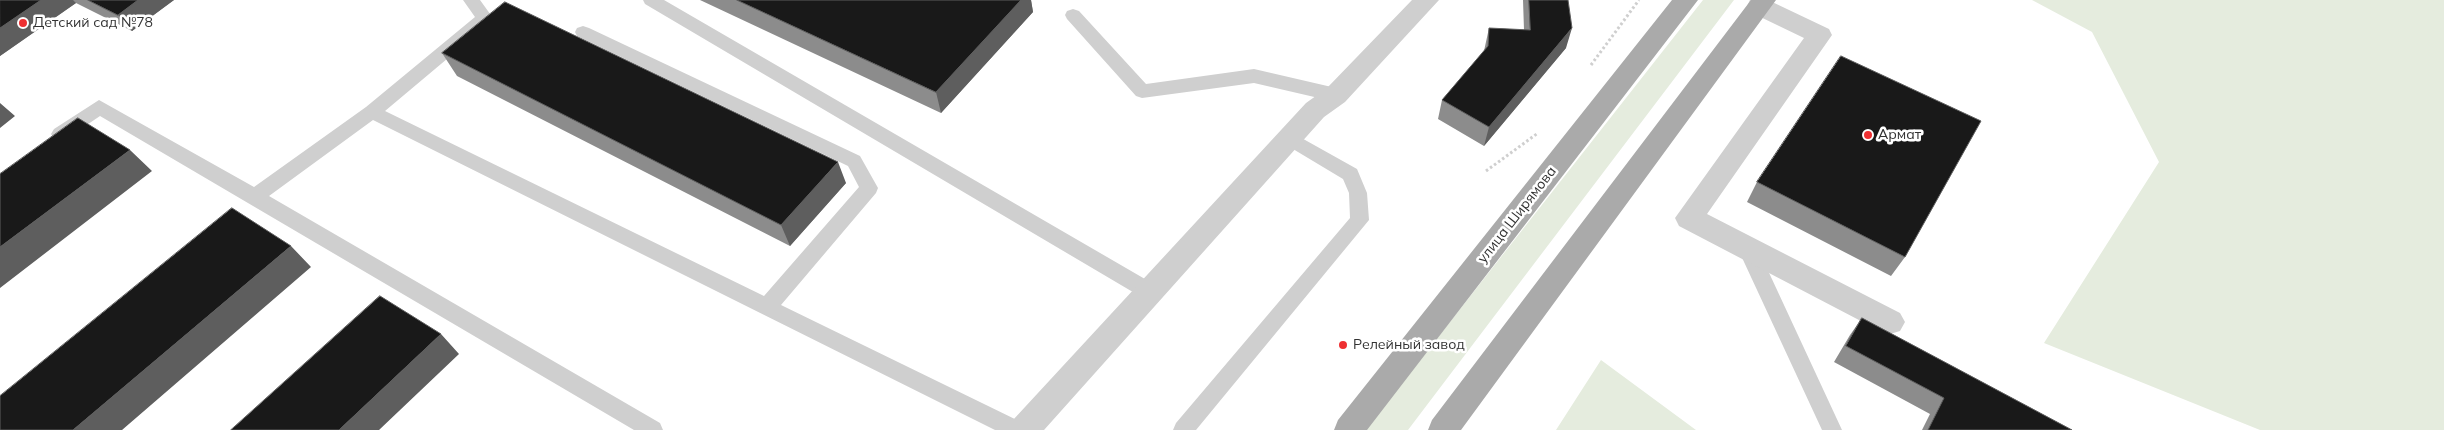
<!DOCTYPE html>
<meta charset="utf-8">
<style>
body{margin:0}
canvas{display:block;background:#fff}
</style>
<canvas width="2444" height="430"></canvas>
<script>
const context = document.querySelector('canvas').getContext('2d');
context.lineJoin = 'round';
function paint(path, color) { context.fillStyle = color; context.fill(path, 'evenodd'); }
function stroke(path, color, width, dash) { context.strokeStyle = color; context.lineWidth = width; context.lineCap = dash ? 'butt' : 'round'; context.setLineDash(dash || []); context.stroke(path); }
function write(font, color, halo, rows, align = 'center') {
  context.font = font + ' Mulish,sans-serif'; context.lineWidth = 5; context.setLineDash([]); context.textBaseline = 'middle'; context.strokeStyle = halo; context.fillStyle = color; for (const [text, x, y, turn = 0] of rows) {
    context.save(); context.translate(x, y); context.rotate((+turn || 0) * Math.PI / 180); context.textAlign = isNaN(turn) ? turn : align; if (halo) context.strokeText(text, 0, 0); context.fillText(text, 0, 0); context.restore();
  }
}
const green = new Path2D(`
 M1703 0H1734L1408 430H1365Z
 M2032 0H2444V430H2260L2044 343 2159 162 2092 32Z
 M1601 360 1696 430H1556Z`);
const path = new Path2D(`
 M1591 65 1639 0
 M1486 171 1538 133`);
const service = new Path2D(`
 M463 0H480L493 18 491 22 385 111 764 296 859 187 848 166 577 36 575 32 577 28 583 26 589 28 860 156 878 188 876 193 781 305 1023 423 1026 430H995L373 120 269 196 660 423 663 430H634L100 116 66 139 60 141 54 139 51 134 54 129 99 100 254 187 366 107 475 17Z
 M643 0H664L1157 286 1160 292 1157 298 1150 300 1143 298 645 4Z
 M1073 9 1079 11 1146 84 1254 69 1336 88 1342 90 1345 95 1342 100 1336 102 1254 83 1142 98 1136 96 1067 19 1065 15 1067 11Z
 M1289 131 1357 169 1367 193 1369 220 1196 430H1173L1176 423 1350 218 1349 193 1343 179 1283 143 1280 138 1283 133Z
 M1748 241 1755 243 1758 249 1842 430H1822L1738 249 1741 243Z`);
const minor = new Path2D(`
 M1412 0H1439L1345 102 1324 117 1044 430H1009L1013 420 1306 103 1327 88Z
 M1750 0H1768L1829 29 1832 35 1707 214 1900 313 1905 322 1900 331 1890 334 1880 331 1679 226 1675 218 1804 38 1750 12 1747 6Z`);
const primary = new Path2D(`
 M1672 0H1698L1367 430H1334L1338 420Z
 M1751 0H1776L1461 430H1428L1432 420Z`);
const wall = new Path2D(`
 M0 0H174L132 31 76 3 0 56Z
 M700 0H1031L1033 12 941 113Z
 M1523 0H1568L1566 48 1484 146 1438 119 1442 100 1484 51 1489 28 1524 30Z
 M442 53 846 183 790 246 457 76Z
 M1757 182 1905 257 1891 276 1747 202Z
 M1862 318 2072 430H1922L1930 414 1834 362 1850 335Z`);
const shadedWall = new Path2D(`
 M41 0H73L76 3 0 56V28Z
 M138 0H174L132 31 118 15Z
 M1021 0H1031L1033 12 941 113 936 92Z
 M1572 28 1566 48 1484 146 1489 127Z
 M0 103 15 116 0 128Z
 M130 150 152 171 0 288V247Z
 M838 162 846 183 790 246 781 225Z
 M291 246 311 267 122 430H73Z
 M441 334 459 354 379 430H339Z`);
const building = new Path2D(`
 M0 0H41L0 28Z
 M88 0H138L118 15Z
 M737 0H1021L936 92Z
 M1529 0H1568L1572 28 1489 127 1442 100 1488 46 1489 28 1530 30Z
 M505 2 838 162 781 225 442 53Z
 M1841 56 1981 121 1905 257 1757 182Z
 M78 118 130 150 0 247V174Z
 M232 208 291 246 73 430H0V396Z
 M380 296 441 334 339 430H231Z
 M1862 318 2072 430H1928L1944 398 1846 346Z`);
const markers = [
 [23,23,5,"#ee3032"],
 [1868,135,5,"#ee3032"],
 [1343,345,5,"#ee3032"]
];
const poiNames = [
 ["Детский сад №78",33,23],
 ["Армат",1878,135],
 ["Релейный завод",1353,345]
];
const streetNames = [
 ["улица Ширямова",1517,215,-52]
];
paint(green, '#e5ecde');
stroke(path, '#cfcfcf', 3, [2.5, 2.5]);
paint(service, '#cfcfcf');
paint(minor, '#cfcfcf');
paint(primary, '#aaa');
paint(wall, '#8c8c8c');
paint(shadedWall, '#5e5e5e');
paint(building, '#191919');
stroke(building, '#5e5e5e', 1);
for (const [x, y, r, color] of markers) { const dot = new Path2D(); dot.arc(x, y, r, 0, 2 * Math.PI); context.fillStyle = color; context.fill(dot); stroke(dot, '#fff', 2); }
write('14px', '#323232', '#fff', poiNames, 'left');
write('14px', '#323232', '#fff', streetNames);
</script>
